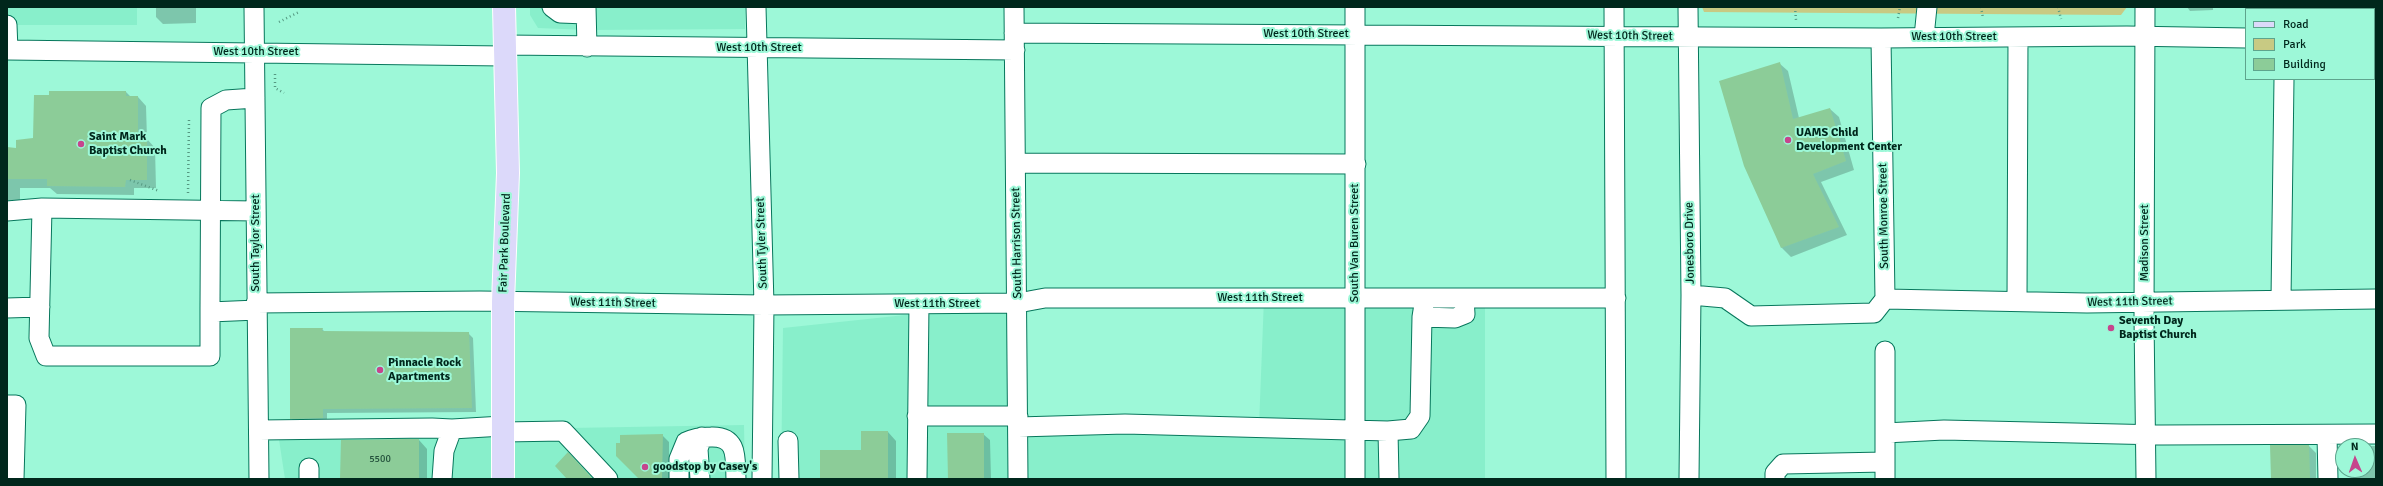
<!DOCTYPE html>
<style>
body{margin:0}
#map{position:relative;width:2383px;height:486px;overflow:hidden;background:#9df8d8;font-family:Signika,sans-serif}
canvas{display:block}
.frame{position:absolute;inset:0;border:8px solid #00271c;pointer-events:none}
.legend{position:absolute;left:2245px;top:8px;width:130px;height:72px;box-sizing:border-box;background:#9df8d8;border:1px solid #5ea48d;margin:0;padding:5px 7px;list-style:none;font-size:12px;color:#00271c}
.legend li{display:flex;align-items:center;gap:8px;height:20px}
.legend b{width:20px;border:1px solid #5ea48d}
.north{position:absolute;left:2335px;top:438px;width:40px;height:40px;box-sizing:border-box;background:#9df8d8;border:1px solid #5ea48d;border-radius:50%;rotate:358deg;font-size:11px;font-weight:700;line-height:16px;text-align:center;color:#00271c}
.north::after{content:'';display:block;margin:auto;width:14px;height:18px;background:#c6458d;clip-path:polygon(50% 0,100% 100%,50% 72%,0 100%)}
</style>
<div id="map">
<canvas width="2383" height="486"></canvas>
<div class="frame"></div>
<ul class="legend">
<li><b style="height:5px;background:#dcd9fa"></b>Road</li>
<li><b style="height:11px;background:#c8ca83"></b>Park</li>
<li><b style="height:11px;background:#8ccc98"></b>Building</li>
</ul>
<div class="north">N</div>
</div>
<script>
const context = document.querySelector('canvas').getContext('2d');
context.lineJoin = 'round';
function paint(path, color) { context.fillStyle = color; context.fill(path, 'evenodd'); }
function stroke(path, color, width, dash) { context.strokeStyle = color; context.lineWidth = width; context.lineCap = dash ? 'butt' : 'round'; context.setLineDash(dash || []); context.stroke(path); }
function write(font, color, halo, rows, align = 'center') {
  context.font = font + ' Signika,sans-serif'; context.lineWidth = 4; context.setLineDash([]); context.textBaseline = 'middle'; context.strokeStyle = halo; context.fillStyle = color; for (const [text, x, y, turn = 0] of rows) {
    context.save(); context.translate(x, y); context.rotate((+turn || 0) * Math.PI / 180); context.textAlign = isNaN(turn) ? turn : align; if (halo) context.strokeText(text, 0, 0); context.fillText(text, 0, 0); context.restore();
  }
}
const built = new Path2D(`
 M7 7H137V25H8Z
 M530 7H745V29L586 30 538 28 530 15Z
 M1264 298H1485V479H781L783 328 1018 303V427L1259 426Z
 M744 425 745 479H285L278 433Z`);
const green = new Path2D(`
 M1702 7H2127L2121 15 1704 12Z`);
const shadow = new Path2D(`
 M156 7H196V23L163 24 156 17Z
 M2187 7H2213V10L2190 11Z
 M1779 63 1788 71 1799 118 1830 109 1839 117 1854 170 1821 182 1847 235 1791 257 1782 248 1745 166Z
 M126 92 131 97H138L146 106 147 139 155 148 156 188H134V195L57 194 50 188H20V206L7 211V148L17 149Z
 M322 329 325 332 468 333 473 338 476 412 327 413V422L295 423 291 418Z
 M888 432 896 441V479H821Z
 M983 434 990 440 991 479H949Z
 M662 435 669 442V479H640Z
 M419 440 427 449V479H341Z
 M2271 446H2309L2316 453V479H2272Z
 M2367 446H2376V479H2353V470H2367Z`);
const building = new Path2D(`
 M1780 62 1793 119 1830 108 1846 161 1813 174 1839 227 1781 248 1744 166 1719 81Z
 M49 91H126V96H138V138H147V180H126L125 187 47 186V179H7V147L16 148V140L33 138 34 95H49Z
 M290 328H323L322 331 469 332 472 408 323 409V418L290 419Z
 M861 431H888V479H820V450H861Z
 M947 433H984V479H948Z
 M663 434 662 479H639L616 456V443H620V435Z
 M406 439H419V479H340L341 440Z
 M2270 445H2309L2310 479H2271Z
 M568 452 593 479H567L555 466Z`);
const path = new Path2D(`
 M1795 7 1796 20
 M1981 7 1983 18
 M2058 7 2061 19
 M1898 18 1900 7
 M279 22 299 12
 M275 74V88L284 93
 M130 180 159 191
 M188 193 189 119`);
const minor = new Path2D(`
 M254 7 259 479
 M552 7 560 13 586 14
 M586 7 587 47
 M756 7 764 305 762 479
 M1014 7 1018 479
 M1614 7 1616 479
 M1688 7 1691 295 1689 479
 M2145 7 2144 318 2146 479
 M2282 7V9
 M7 25 8 50
 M1014 33 1881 38 2127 36 2246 38
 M1924 37 1927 7
 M1881 38 1885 299
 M2374 38H2376
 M504 45 1015 50
 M7 50 504 56
 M255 98 226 100 211 108C211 174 210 241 210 307V356H46L39 338 42 208 256 211
 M1016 163 1356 164
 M7 211 42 208
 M1691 295 1725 298 1751 316 1874 313 1885 299
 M1885 299 2087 303 2376 299
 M2281 299 2284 79
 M2017 301 2018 37
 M256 303 480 301 764 305 1018 303 1045 298H1616
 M7 308 40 307
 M210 312 257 310
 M1422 317 1455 318 1465 314 1464 298
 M1885 351V479
 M7 405H16L14 479
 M917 416H1018
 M1018 427 1125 424 1388 431 1411 429 1420 416 1422 317 1425 298
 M259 430 432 428 452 429 503 426
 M1388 431 1389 479
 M503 432 563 431 608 479
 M1885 433 1944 430 2162 435 2376 434
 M2327 436 2328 479
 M788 441 789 479
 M309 468V479
 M442 479 444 451 452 429
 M679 479V459L686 442C694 438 702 437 711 437 739 436 735 459 736 479
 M700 479 698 449 702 437
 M917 479 919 304
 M1355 479V7
 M1775 479V473L1783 464 1885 462`);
const major = new Path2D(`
 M503 479V302L508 173 504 7`);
const markers = [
 [1788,140,4,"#c6458d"],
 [81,144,4,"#c6458d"],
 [2111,328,4,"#c6458d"],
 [380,370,4,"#c6458d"],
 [645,467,4,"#c6458d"]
];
const numberNames = [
 ["5500",380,459]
];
const streetNames = [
 ["West 10th Street",1306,34],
 ["West 10th Street",1630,36,1],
 ["West 10th Street",1954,37],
 ["West 10th Street",759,48],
 ["West 10th Street",256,52],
 ["South Monroe Street",1884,216,-91],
 ["South Taylor Street",256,243,-90],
 ["Fair Park Boulevard",505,243,-88],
 ["South Tyler Street",762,243,-92],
 ["South Harrison Street",1017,243,-91],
 ["South Van Buren Street",1355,243,-90],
 ["Jonesboro Drive",1690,243,-91],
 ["Madison Street",2145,243,-90],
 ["West 11th Street",1260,298],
 ["West 11th Street",2130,302,-1],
 ["West 11th Street",613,303,1],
 ["West 11th Street",937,304]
];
const poiNames = [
 ["UAMS Child",1796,133],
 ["Development Center",1796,147],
 ["Saint Mark",89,137],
 ["Baptist Church",89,151],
 ["Seventh Day",2119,321],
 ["Baptist Church",2119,335],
 ["Pinnacle Rock",388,363],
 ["Apartments",388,377],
 ["goodstop by Casey's",653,467]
];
paint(built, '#88efcb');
paint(green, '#c8ca83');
paint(shadow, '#0003');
paint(building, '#8ccc98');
stroke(minor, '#07775c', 21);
stroke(major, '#fff', 24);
stroke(path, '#559881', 2.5, [1, 3]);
stroke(minor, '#fff', 19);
stroke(major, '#dcd9fa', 22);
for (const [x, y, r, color] of markers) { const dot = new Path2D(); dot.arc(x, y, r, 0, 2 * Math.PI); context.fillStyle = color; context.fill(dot); stroke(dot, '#9df8d8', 1.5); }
write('10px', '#23503b', null, numberNames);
write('12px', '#00271c', '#9df8d8', streetNames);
write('bold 12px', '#00271c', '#9df8d8', poiNames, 'left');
</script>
